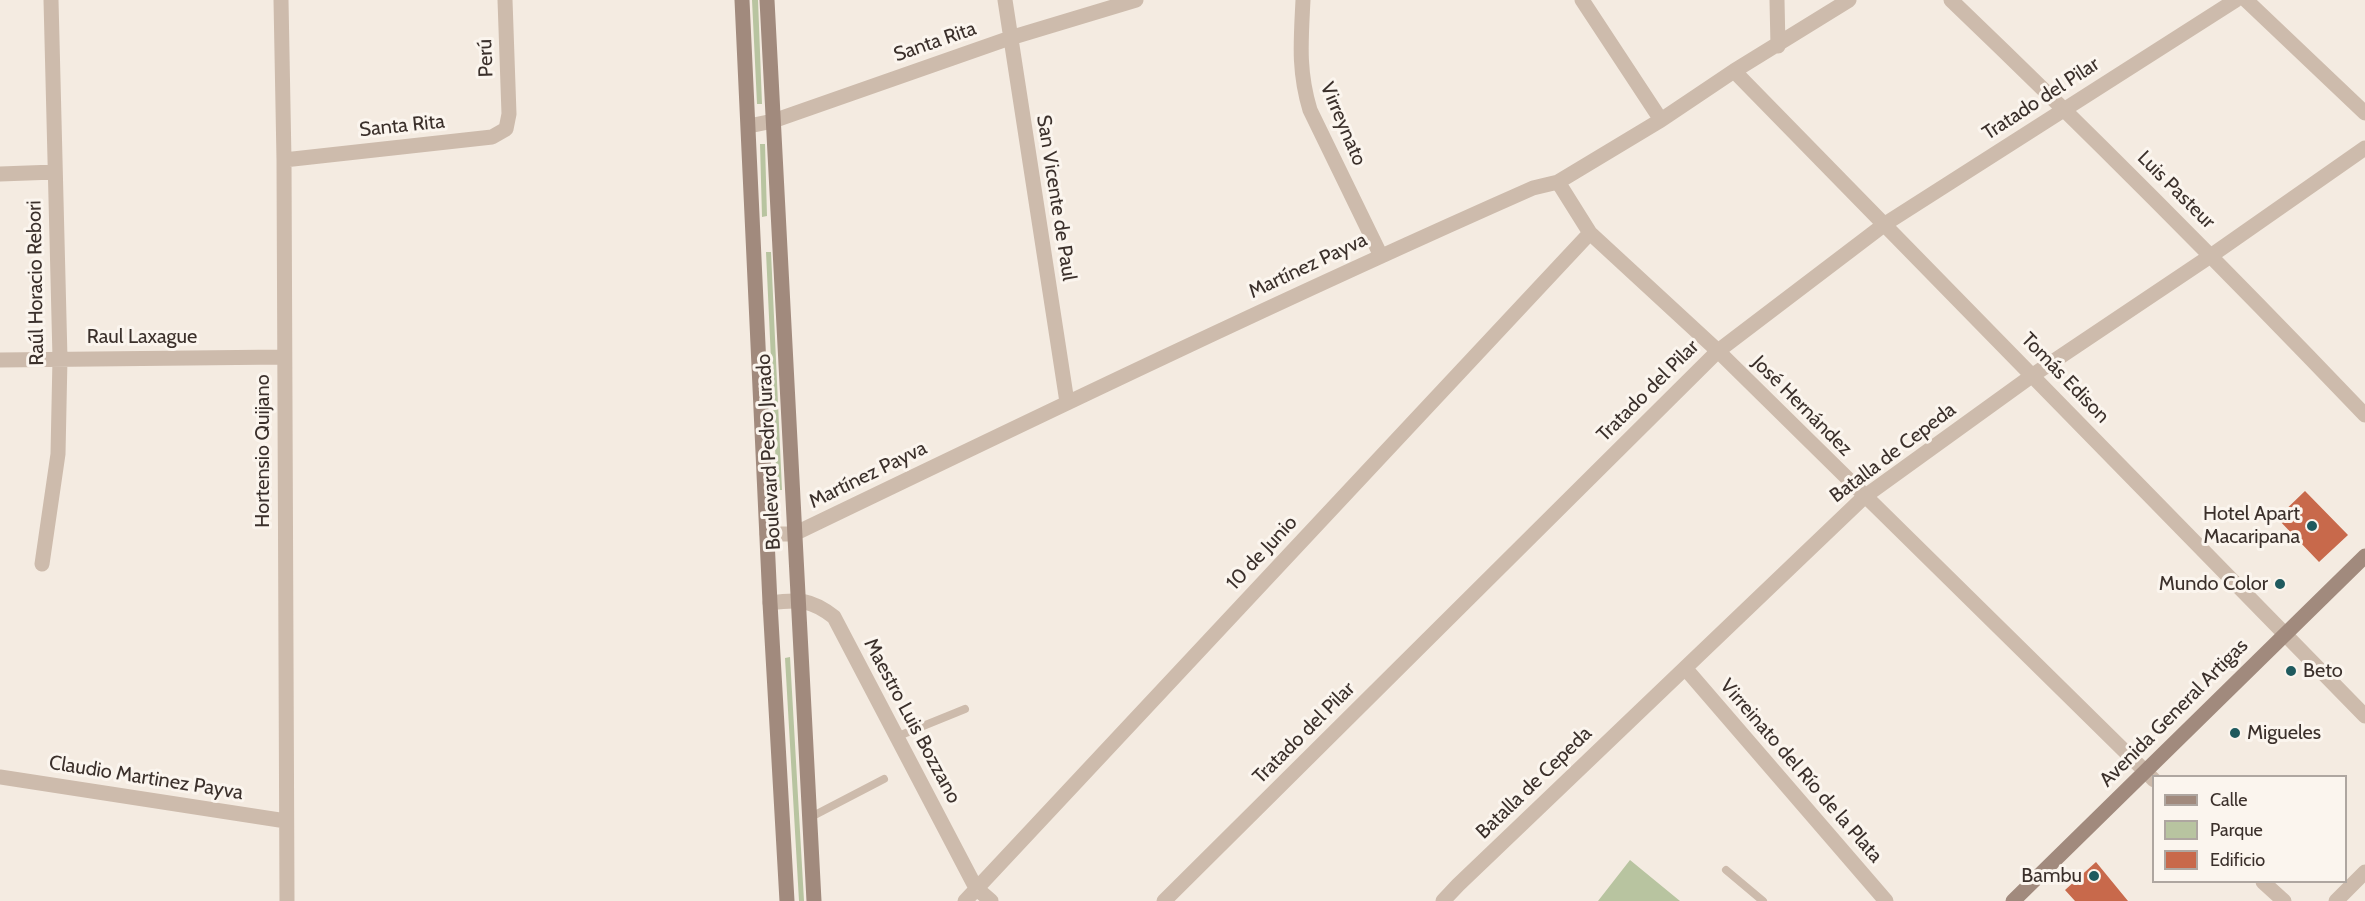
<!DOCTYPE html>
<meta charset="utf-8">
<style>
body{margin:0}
#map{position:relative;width:2365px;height:901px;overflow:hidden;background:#f4ebe1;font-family:Cabin,sans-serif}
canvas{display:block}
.legend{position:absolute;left:2152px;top:775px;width:195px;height:108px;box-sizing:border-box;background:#fbf5ee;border:2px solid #aea6a0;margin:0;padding:8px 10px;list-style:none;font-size:18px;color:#3b302b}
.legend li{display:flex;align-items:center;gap:12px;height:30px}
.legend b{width:30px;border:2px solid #aea6a0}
</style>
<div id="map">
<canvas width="2365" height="901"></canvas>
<ul class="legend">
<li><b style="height:8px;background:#a18a7d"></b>Calle</li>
<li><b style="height:16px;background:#b8c4a0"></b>Parque</li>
<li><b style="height:16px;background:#c8694b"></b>Edificio</li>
</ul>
</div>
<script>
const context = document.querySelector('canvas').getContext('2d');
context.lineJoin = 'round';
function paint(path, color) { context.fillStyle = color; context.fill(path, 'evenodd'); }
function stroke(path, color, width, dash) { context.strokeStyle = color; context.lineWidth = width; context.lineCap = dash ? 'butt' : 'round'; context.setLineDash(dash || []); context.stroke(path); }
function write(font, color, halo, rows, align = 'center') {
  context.font = font + ' Cabin,sans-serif'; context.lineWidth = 6; context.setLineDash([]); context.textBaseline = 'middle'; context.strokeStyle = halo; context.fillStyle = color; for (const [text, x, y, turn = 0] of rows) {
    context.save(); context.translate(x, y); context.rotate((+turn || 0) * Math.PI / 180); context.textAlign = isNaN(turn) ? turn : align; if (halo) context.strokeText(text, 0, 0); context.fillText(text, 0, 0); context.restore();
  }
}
const green = new Path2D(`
 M752 0H758L762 104H757Z
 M760 144H765L767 216 762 217Z
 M766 252H771L782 490H777Z
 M790 657 804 901H799L785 658Z
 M1630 860 1680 901H1598Z`);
const building = new Path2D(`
 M2305 491 2348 535 2319 562 2277 518Z
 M2096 862 2128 901H2075L2065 890Z`);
const service = new Path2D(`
 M896 737 965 709
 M809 818 884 779
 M1726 870 1763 901`);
const minor = new Path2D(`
 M281 0 284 160 287 901
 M1005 0 1067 402
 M1303 0C1301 41 1298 70 1310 110L1381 256
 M1582 0 1661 120
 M1777 0 1778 46
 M1951 0C2092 135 2230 274 2365 415
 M2246 0 2365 113
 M1734 71 2365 716
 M749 126 773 121 1010 38 1136 0
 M284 160 492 137 506 129 509 114 505 0
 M0 174 55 172
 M1558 182 1590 233 1718 351 2154 780
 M0 360 284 357
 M767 534H794C1039 416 1284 298 1533 188L1558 182 1661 120 1734 71 1849 0
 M42 564 58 454 60 358 51 0
 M770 603C798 599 811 599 834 617L976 888 991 901
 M1685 668 1886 901
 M0 777 286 821
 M2263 882 2284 901
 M965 901 1590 233
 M1164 901 1718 351 1885 224 2236 0
 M1443 901 1458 885 1864 497 2033 375 2212 255 2365 148
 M2336 901 2365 872`);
const secondary = new Path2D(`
 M742 0 770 603 787 901
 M767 0 814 901
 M2013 901 2365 556`);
const markers = [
 [2312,526,6,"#1f5a5e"],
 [2280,584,6,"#1f5a5e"],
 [2291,671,6,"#1f5a5e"],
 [2235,733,6,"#1f5a5e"],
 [2094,876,6,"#1f5a5e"]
];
const streetNames = [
 ["Santa Rita",935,42,-19],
 ["Perú",486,58,-92],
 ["Tratado del Pilar",2041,99,-33],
 ["Virreynato",1343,124,67],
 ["Santa Rita",402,126,-6],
 ["Luis Pasteur",2176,190,45],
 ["San Vicente de Paul",1056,198,81],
 ["Martínez Payva",1308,266,-25],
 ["Raúl Horacio Rebori",36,283,-91],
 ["Raul Laxague",142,337],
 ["Tomás Edison",2065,378,46],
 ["Tratado del Pilar",1648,391,-45],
 ["José Hernández",1802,406,45],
 ["Hortensio Quijano",263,451,-90],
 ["Boulevard Pedro Jurado",769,452,-93],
 ["Batalla de Cepeda",1893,453,-37],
 ["Martínez Payva",868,475,-26],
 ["10 de Junio",1262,553,-47],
 ["Avenida General Artigas",2174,713,-45],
 ["Maestro Luis Bozzano",912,721,62],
 ["Tratado del Pilar",1304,733,-45],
 ["Virreinato del Río de la Plata",1801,771,49],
 ["Claudio Martinez Payva",146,778,9],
 ["Batalla de Cepeda",1534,783,-44]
];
const poiNames = [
 ["Hotel Apart",2300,514],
 ["Macaripana",2300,537],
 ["Mundo Color",2268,584],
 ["Beto",2303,671,"left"],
 ["Migueles",2247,733,"left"],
 ["Bambu",2082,876]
];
paint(green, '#b8c4a0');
paint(building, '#c8694b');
stroke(service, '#cdbbac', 8);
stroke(minor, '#cdbbac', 15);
stroke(secondary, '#a18a7d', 15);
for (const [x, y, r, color] of markers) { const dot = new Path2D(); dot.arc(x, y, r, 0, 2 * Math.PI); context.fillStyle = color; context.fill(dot); stroke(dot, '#fbf5ee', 2); }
write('20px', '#3b302b', '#fbf5ee', streetNames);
write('20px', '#3b302b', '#fbf5ee', poiNames, 'right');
</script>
